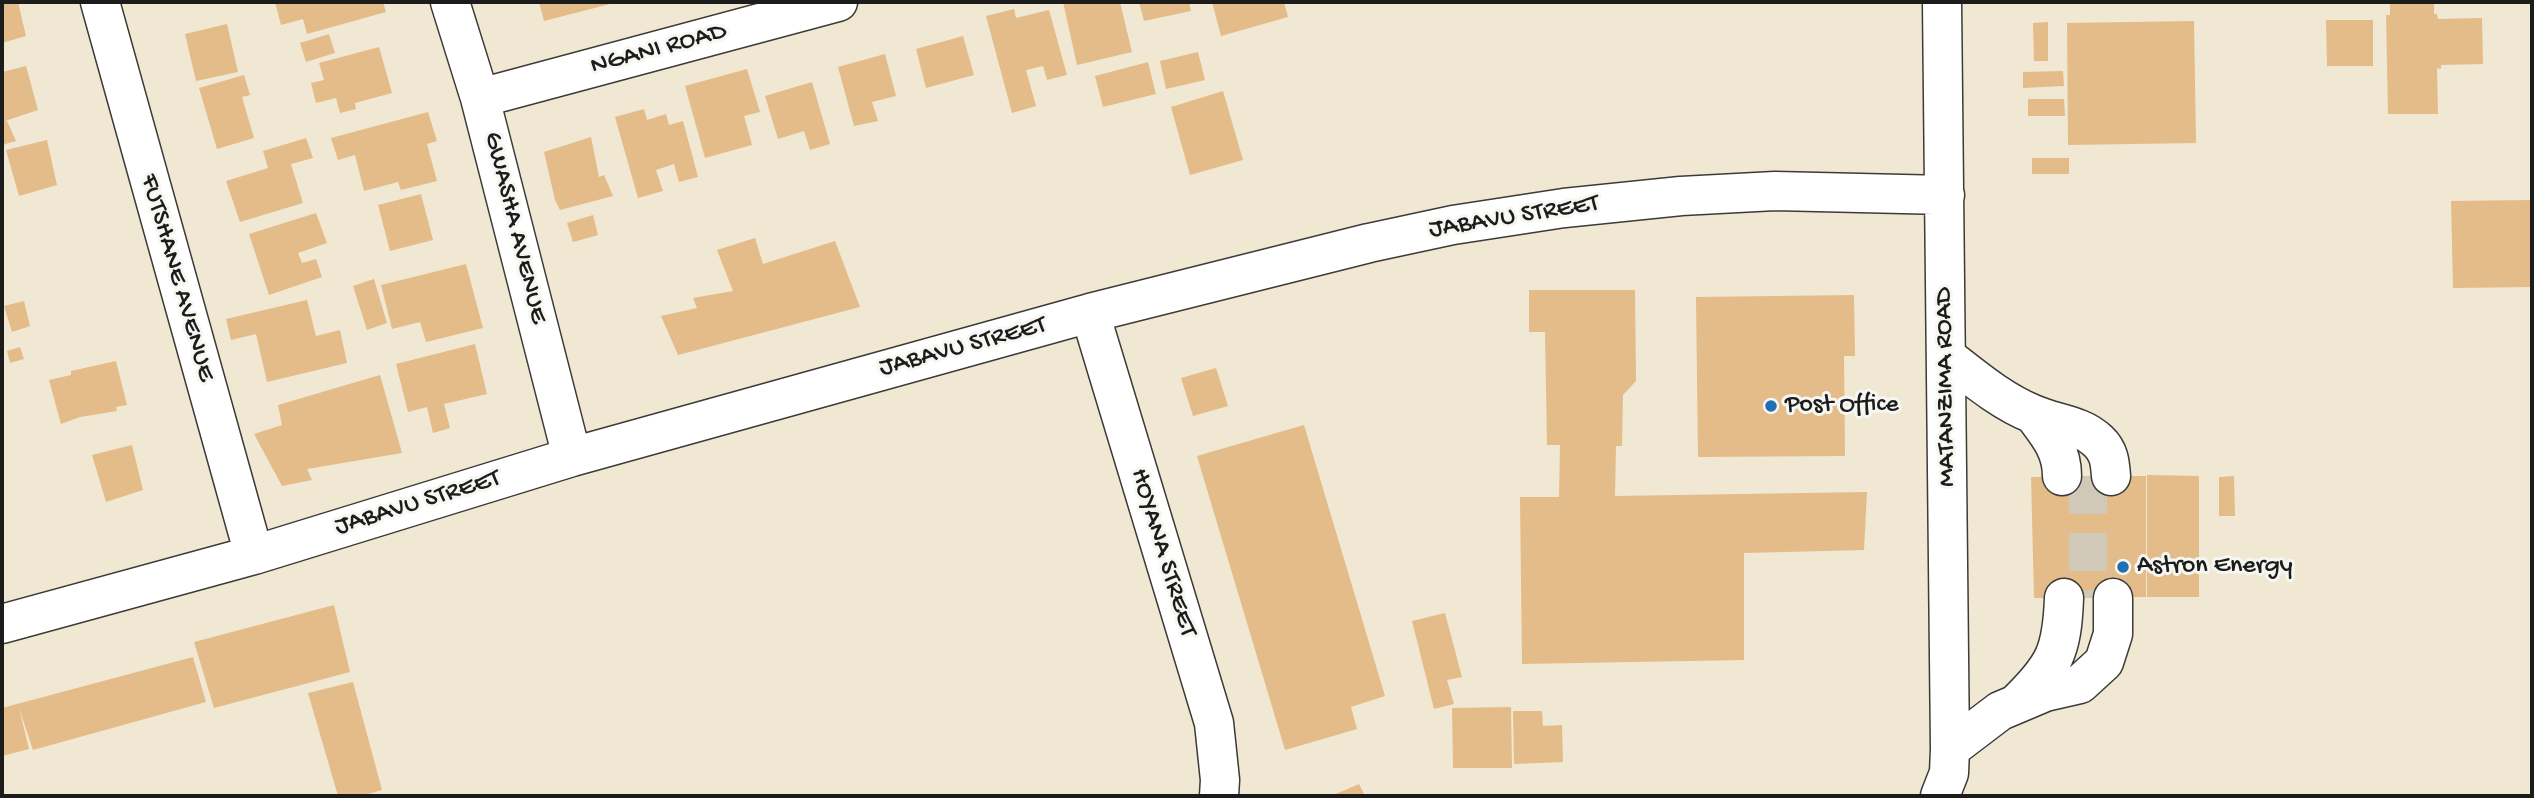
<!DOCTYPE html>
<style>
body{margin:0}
#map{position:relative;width:2534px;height:798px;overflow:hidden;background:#f0e8d3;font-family:"Gochi Hand",sans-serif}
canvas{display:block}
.frame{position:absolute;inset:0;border:4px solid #1c1c1c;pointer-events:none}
</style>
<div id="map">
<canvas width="2534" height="798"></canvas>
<div class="frame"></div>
</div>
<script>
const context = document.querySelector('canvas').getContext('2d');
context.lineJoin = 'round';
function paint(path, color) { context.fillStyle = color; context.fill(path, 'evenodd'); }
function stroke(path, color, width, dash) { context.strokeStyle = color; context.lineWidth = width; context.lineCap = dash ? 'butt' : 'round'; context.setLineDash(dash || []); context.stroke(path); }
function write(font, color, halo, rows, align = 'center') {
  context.font = font + ' "Gochi Hand",sans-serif'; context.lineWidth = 6; context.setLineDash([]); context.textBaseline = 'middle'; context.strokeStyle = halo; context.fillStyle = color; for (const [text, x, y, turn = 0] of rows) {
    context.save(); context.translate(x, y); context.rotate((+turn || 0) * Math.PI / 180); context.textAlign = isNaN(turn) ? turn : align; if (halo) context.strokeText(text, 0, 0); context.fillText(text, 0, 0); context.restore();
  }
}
const building = new Path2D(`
 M2 2H18L26 36 2 43Z
 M275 2H383L386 12 307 34 303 19 281 25Z
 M539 2H614V3L544 21Z
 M1063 2H1120L1132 52 1077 65Z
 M1139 2H1189L1191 11 1144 21Z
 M1212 2H1284L1288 17 1221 36Z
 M2390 2H2434V14H2437L2438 19 2482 18 2483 64 2441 65V69L2437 68 2438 114H2388L2386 15H2390Z
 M1014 9 1016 18 1049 10 1067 75 1047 80 1043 66 1026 70 1036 106 1012 113 986 16Z
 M2326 20H2373V66H2327Z
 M2194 21 2196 143 2068 145 2067 23Z
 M2048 22V61H2034L2033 23Z
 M227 24 238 72 196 81 185 34Z
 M329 34 335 53 306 62 300 43Z
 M963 36 974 75 926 88 916 49Z
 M379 47 392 93 355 103 356 109 340 113 336 98 316 103 311 83 324 80 319 63Z
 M1198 52 1205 80 1166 89 1160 61Z
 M885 54 896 96 872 102 878 121 854 126 838 67Z
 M1148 62 1156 94 1103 107 1095 76Z
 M26 66 38 110 2 122V72Z
 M747 69 760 112 744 116 752 145 705 158 685 86Z
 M2063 71 2064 86 2023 88V72Z
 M244 75 250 95 242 97 254 138 217 149 199 88Z
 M812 82 830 144 810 150 804 131 778 139 765 96Z
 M1223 91 1243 160 1190 175 1171 107Z
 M2028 99H2064L2065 116H2028Z
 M644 109 647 120 666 114 669 125 683 121 698 177 679 182 674 164 656 170 663 191 638 198 615 117Z
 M428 112 437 141 427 144 437 181 401 190 398 182 364 191 355 155 338 160 331 138Z
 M7 121 16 141 2 145V122Z
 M591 137 599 177 604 175 613 196 560 210 555 200 544 152Z
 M306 138 313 158 291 164 303 203 240 222 226 181 268 168 263 151Z
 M47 140 57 185 19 196 6 150Z
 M2032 158H2069V174H2032Z
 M421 194 433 240 390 251 378 205Z
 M2532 200V287L2453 288 2451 201Z
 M316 213 327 243 298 253 302 263 316 259 322 277 269 295 249 234Z
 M593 215 598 235 573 242 567 223Z
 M755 238 763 264 835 241 860 307 678 355 661 316 697 308 693 298 733 291 717 250Z
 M466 264 483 328 426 342 420 322 392 329 381 285Z
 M374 279 387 323 367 330 353 286Z
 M1529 290H1635L1636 381 1623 395 1622 446H1616L1615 496 1867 492 1864 550 1744 553V660L1522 664 1520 497H1559L1560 445H1547L1545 332H1529Z
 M1854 295 1855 356H1844L1845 456 1698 457 1696 297Z
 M307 300 316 336 340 330 347 363 267 382 256 334 231 340 226 319Z
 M24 301 30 326 12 332 4 306Z
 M475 344 487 394 444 404 450 428 433 433 427 407 408 412 396 364Z
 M20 347 24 359 10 363 7 351Z
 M116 361 127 405 116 407 117 411 80 417 61 424 49 380 71 375V371Z
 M1216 368 1228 406 1193 416 1181 378Z
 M380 375 402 453 307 469 312 480 282 486 254 434 282 425 278 405Z
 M1304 425 1385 696 1351 707 1357 729 1285 750 1197 456Z
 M132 445 143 490 106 502 92 455Z
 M2147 475 2199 476V597H2147Z
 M2088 476H2146V597L2034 598 2031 477Z
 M2234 476 2235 516H2219V477Z
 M334 605 350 672 214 708 194 642Z
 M1445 613 1462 677 1447 680 1454 704 1434 709 1412 621Z
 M193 657 206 702 33 750 19 708 29 749 2 756V708Z
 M353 682 382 790 361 796H338L308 693Z
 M1511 707 1512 768H1453L1452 708Z
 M1513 711H1542L1543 726 1562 725 1563 762 1514 764Z
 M1359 784 1365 796H1331Z`);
const minorTunnel = new Path2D(`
 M2088 476V598`);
const minor = new Path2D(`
 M100 2 254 555
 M450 2 480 98 572 457
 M480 98 838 2
 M1090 313 1214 723 1220 780 1219 796
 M1947 357C1974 378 2001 401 2033 414 2055 424 2080 424 2098 441 2109 451 2110 462 2111 476
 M2034 415C2049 435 2062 450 2062 476
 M2 624 254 555 572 457 1090 313 1369 243 1453 225 1564 208 1681 196 1775 191 1945 195
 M2017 703C2055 666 2062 651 2064 598
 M1950 749 2000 711 2045 692 2080 684 2104 662 2113 634V598
 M1940 796 1949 773 1950 749 1942 2`);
const markers = [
 [1771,406,7,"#1f6fb2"],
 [2123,567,7,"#1f6fb2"]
];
const streetNames = [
 ["NGANI ROAD",659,50,-15],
 ["JABAVU STREET",1514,218,-9],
 ["GWASHA AVENUE",514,228,76],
 ["FUTSHANE AVENUE",176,278,74],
 ["JABAVU STREET",963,348,-15],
 ["MATANZIMA ROAD",1947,387,-91],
 ["JABAVU STREET",418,504,-17],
 ["HOYANA STREET",1162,553,73]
];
const poiNames = [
 ["Post Office",1785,406],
 ["Astron Energy",2137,567]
];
paint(building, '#e3bc89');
stroke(minorTunnel, '#d0c9b8', 38, [38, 19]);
stroke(minor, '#3c3b37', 41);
stroke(minor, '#fff', 38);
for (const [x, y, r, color] of markers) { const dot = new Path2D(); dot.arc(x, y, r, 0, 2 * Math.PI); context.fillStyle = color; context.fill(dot); stroke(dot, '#f6f6f2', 2.5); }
write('26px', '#1c1c1c', '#f6f6f2', streetNames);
write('26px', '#1c1c1c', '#f6f6f2', poiNames, 'left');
</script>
